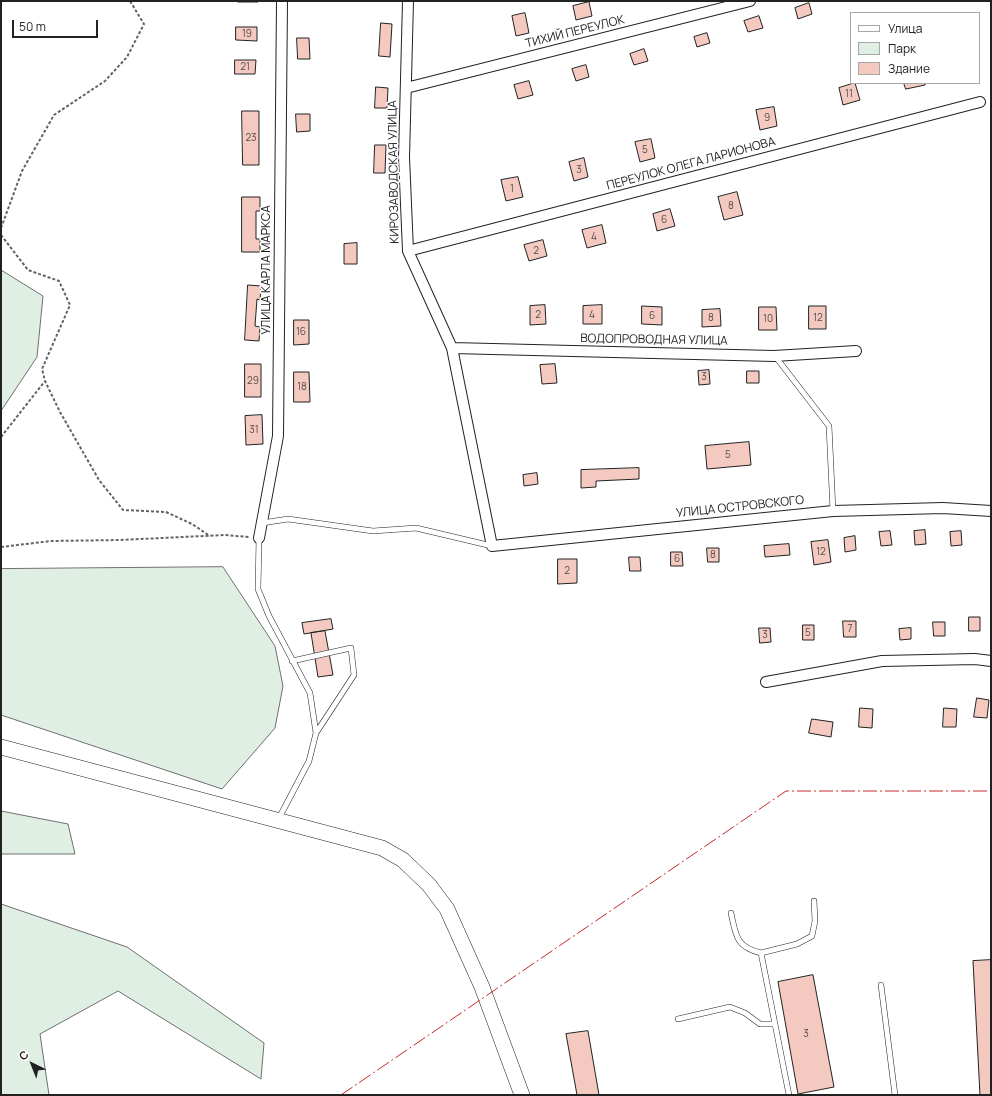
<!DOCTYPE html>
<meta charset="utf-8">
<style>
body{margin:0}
#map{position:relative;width:992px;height:1096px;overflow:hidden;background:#fff;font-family:Manrope,sans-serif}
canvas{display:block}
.frame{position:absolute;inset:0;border:2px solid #222;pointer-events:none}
.legend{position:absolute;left:850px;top:12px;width:130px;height:72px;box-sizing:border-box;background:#fff;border:1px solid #a7a7a7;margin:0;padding:5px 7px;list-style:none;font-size:12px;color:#222}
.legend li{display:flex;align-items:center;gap:8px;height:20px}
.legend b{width:20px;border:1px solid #a7a7a7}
.north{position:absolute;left:12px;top:1044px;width:40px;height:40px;-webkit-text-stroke:3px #fff;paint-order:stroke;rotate:317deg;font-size:11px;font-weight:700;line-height:16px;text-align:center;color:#222}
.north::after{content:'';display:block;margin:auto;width:14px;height:18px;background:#222;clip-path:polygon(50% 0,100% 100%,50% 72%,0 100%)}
.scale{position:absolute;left:12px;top:20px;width:86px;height:18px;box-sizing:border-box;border:2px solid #222;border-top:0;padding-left:5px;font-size:12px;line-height:14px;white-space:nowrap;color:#222;-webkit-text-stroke:3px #fff;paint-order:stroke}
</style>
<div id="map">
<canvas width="992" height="1096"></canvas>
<div class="frame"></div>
<ul class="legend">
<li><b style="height:5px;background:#fff"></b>Улица</li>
<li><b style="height:11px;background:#e0efe3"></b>Парк</li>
<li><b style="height:11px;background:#f3c9c0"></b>Здание</li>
</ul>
<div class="north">С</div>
<div class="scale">50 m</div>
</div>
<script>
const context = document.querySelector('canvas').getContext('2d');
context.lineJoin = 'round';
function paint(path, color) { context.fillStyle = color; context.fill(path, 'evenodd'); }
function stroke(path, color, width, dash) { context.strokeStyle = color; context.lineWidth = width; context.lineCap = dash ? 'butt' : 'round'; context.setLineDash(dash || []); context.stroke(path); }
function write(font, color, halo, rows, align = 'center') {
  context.font = font + ' Manrope,sans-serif'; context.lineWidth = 3; context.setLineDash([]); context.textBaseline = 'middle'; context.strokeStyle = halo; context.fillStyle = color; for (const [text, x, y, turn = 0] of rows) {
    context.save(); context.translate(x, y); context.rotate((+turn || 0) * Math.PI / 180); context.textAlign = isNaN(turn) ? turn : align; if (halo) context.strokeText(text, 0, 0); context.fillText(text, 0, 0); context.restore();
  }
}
const green = new Path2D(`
 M1 270 43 296 37 357 1 411Z
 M223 567 275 646 283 686 275 728 222 789 1 715V569Z
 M1 811 68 824 75 854H1Z
 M1 904 127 947 264 1043 261 1079 118 991 40 1034 49 1095H1Z`);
const building = new Path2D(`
 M238 1H258V2H238Z
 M589 2 592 16 576 20 573 6Z
 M809 3 812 14 798 19 795 8Z
 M525 13 529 33 516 36 512 16Z
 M759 16 763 28 748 32 744 21Z
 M381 23 392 24 390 57 379 56Z
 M236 27H257V41L236 40Z
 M707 33 710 43 697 47 694 37Z
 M297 38H309L310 59H298Z
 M644 49 648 61 634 65 630 54Z
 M235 60H256L255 74H235Z
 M586 65 589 77 576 81 572 69Z
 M529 81 533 95 518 99 514 85Z
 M855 83 860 100 843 105 839 88Z
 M904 83H925V85L906 89Z
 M376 87 388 88 387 108H375Z
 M774 107 777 126 760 130 756 110Z
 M242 111H259V165H243Z
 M296 114H310V131L297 132Z
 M651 139 655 158 640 162 635 142Z
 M375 145H386L385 173H374Z
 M584 158 588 177 574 181 569 162Z
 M518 177 523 197 506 201 501 180Z
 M737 192 743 215 724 220 718 197Z
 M242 197H260V211H256V239H260V252H242Z
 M670 209 675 226 657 231 653 214Z
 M602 225 606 243 587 248 582 230Z
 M543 240 547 256 529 261 524 245Z
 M357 243V264H344V244Z
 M248 285 261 286 260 300 257 299 255 326 260 327 259 341 245 340Z
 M545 305 546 324 530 325V306Z
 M602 305V324H583V306Z
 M642 306 662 307V325L642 324Z
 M809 306H826V329H809Z
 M759 307H776L777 330H759Z
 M720 309 721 326 702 327V310Z
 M294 320H309V344L294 345Z
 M245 364H261V397H245Z
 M555 364 557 383 542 384 540 365Z
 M709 370 710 384 699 385 698 371Z
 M747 371H759V383H747Z
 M294 372H309L310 402H294Z
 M262 415 263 444 246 445 245 416Z
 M749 442 751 465 707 469 705 446Z
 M639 468V479L596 481V487L581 488V470Z
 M537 473 538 484 524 486 523 475Z
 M925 530 926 544 915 545 914 531Z
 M890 531 892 545 881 546 879 532Z
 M961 531 962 545 951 546 950 532Z
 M855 536 856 550 845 552 844 538Z
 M828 540 831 562 814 565 811 542Z
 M789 544 790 555 765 557 764 546Z
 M707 548H719V562H708Z
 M671 552H682L683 566H671Z
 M629 557H640L641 571H630Z
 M558 559H577V583L558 584Z
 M969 617H980V631H969Z
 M331 619 333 629 304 634 302 623Z
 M843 621H856V637H844Z
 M933 622H945V636H934Z
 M803 625H814V640H803Z
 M759 628H770L771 642 760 643Z
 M911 628V639L900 640 899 629Z
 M325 631 333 675 318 677 311 633Z
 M977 698 989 700 987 718 974 717Z
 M860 708 873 709 872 728 859 727Z
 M944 708 957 709 956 727H943Z
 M812 719 833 722 831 737 809 733Z
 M991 960V1095H980L973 961Z
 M813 975 834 1087 798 1094 778 982Z
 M588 1031 599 1095H577L566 1034Z`);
const path = new Path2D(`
 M1 228 22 171 54 115 105 81 127 57 144 24 130 1
 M1 235 28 270 59 281 70 305 42 369 45 381 60 412 99 480 123 510 166 512 192 524 210 536
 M1 437 45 381
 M1 547 51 541 120 540 224 535 249 537`);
const lane = new Path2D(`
 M775 356 829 426 833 511
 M262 523 288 519 373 531 416 528 492 546
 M259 538 258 589 269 616 310 693 316 733 309 761 278 820
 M292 661 351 648 354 675 316 733
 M731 913C736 936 736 947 761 953L789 1095
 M761 953 797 944 812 936 815 921 814 901
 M881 985 895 1095
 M678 1019 730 1007 745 1013 760 1024H775`);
const street = new Path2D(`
 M408 1 404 157 408 251 452 348 492 546 833 511 943 508 991 511
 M406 88 750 1
 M408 251 980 102
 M452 348 774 356 856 351
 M259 538 278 436 282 1
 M766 682 882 661 975 659 991 661`);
const secondary = new Path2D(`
 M1 747 382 848 403 860 429 885 447 909 482 987 522 1095`);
const power = new Path2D(`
 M341 1095 786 791H991`);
const numberNames = [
 ["19",247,34],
 ["21",245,67],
 ["11",849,94],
 ["9",767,118],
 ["23",251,138],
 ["5",645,150],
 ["3",579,170],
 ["1",512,189],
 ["8",731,206],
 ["6",664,220],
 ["4",594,237],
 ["2",536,251],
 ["2",538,315],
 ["4",592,315],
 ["6",652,316],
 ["8",711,318],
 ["12",818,318],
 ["10",768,319],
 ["16",301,332],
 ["3",704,377],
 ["29",253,381],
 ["18",302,387],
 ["31",254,430],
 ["5",728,455],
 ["12",821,552],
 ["8",713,555],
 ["6",677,559],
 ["2",567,571],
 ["7",850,629],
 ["5",808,633],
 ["3",765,635],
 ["3",806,1034]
];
const streetNames = [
 ["ТИХИЙ ПЕРЕУЛОК",575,32,-14],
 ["ПЕРЕУЛОК ОЛЕГА ЛАРИОНОВА",691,164,-15],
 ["КИРОЗАВОДСКАЯ УЛИЦА",394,172,-91],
 ["УЛИЦА КАРЛА МАРКСА",267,270,-90],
 ["ВОДОПРОВОДНАЯ УЛИЦА",654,340,1],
 ["УЛИЦА ОСТРОВСКОГО",740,507,-6]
];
paint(green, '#e0efe3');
stroke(green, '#6f6f6f', 1);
paint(building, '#f3c9c0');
stroke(building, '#222', 1);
stroke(lane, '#222', 6);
stroke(street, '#222', 12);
stroke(secondary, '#222', 16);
stroke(path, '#646464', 2, [3, 2]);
stroke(lane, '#fff', 5);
stroke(street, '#fff', 10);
stroke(secondary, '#fff', 15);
stroke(power, '#c62828', 1, [14, 3, 2, 3]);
write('10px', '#564c4a', null, numberNames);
write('12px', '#222', '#fff', streetNames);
</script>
